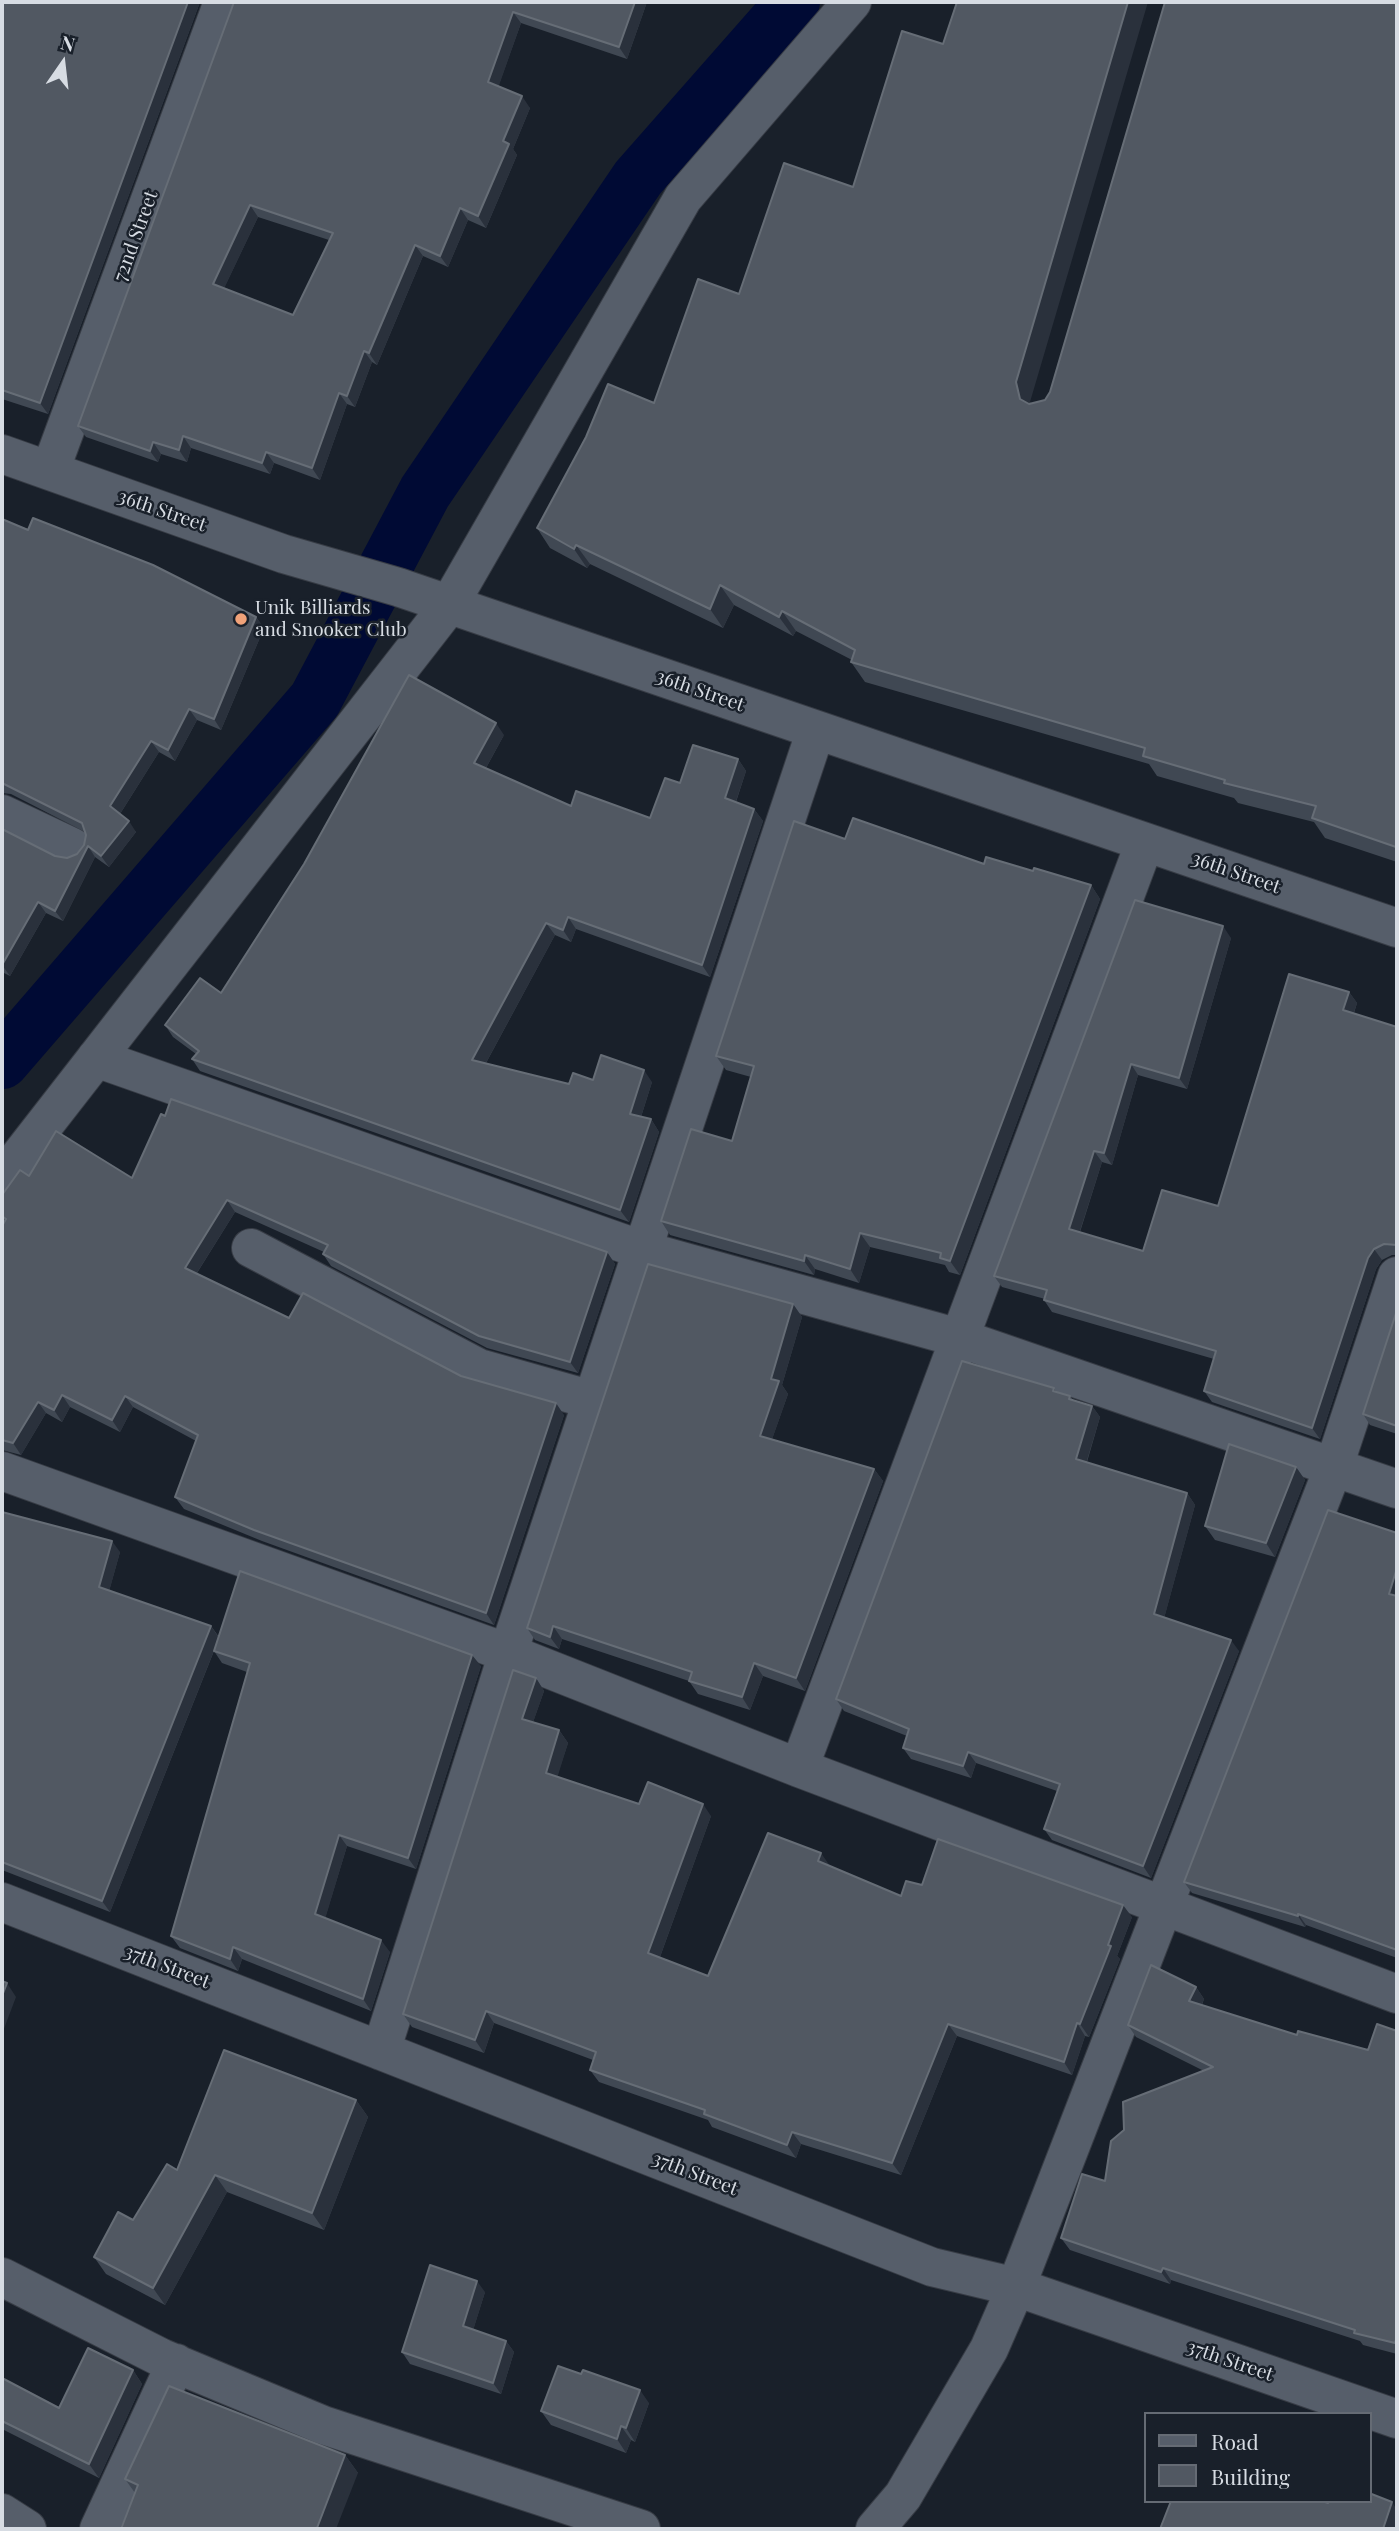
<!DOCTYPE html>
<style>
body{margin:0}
#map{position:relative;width:1399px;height:2531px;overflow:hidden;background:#19202a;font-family:"Playfair Display",serif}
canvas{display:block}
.frame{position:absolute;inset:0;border:4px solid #d7dce3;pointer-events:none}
.legend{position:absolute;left:1144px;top:2412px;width:228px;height:91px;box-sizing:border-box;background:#19202a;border:2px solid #656b74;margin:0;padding:9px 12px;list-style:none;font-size:21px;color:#d7dce3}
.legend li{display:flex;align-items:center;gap:14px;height:35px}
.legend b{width:35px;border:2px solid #656b74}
.north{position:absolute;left:28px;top:28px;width:70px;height:70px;-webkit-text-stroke:5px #19202a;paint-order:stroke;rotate:14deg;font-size:19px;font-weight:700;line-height:28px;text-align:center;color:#d7dce3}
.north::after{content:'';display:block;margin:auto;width:24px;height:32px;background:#d7dce3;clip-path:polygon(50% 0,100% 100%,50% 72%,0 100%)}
</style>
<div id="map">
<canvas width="1399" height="2531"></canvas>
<div class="frame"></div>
<ul class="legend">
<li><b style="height:9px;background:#565e6a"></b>Road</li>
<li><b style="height:19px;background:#515862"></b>Building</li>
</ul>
<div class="north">N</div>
</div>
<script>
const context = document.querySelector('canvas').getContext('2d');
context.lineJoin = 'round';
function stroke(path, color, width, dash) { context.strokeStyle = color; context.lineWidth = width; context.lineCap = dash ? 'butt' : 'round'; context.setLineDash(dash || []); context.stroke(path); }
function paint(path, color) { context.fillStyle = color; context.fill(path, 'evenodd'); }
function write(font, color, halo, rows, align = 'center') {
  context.font = font + ' "Playfair Display",serif'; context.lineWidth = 5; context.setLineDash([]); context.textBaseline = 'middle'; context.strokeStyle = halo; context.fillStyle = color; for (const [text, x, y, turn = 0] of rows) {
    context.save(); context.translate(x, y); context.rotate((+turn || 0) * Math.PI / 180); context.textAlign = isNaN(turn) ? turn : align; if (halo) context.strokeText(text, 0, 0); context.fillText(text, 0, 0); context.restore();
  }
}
const canal = new Path2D(`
 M2 1062 315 700 425 492 638 178 793 2`);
const minor = new Path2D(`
 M2 454 284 554 398 587 1397 928
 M50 471 223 2
 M2 814 72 847
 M96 1058 642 1250 959 1338 1397 1489
 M2 1179 449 605 683 198 852 2
 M251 1248 479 1368 592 1400
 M2 1471 508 1653 799 1768 1397 1994
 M799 1768 1145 842
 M2 1902 932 2267 1016 2287 1397 2419
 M381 2051 508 1653 816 730
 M2 2277 162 2358 323 2425 641 2529
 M2 2513 27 2529
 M99 2529 176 2363
 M875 2529 903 2496 989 2349 1016 2287 1334 1466 1397 1276`);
const wall = new Path2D(`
 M2 2H200L48 414 2 399Z
 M234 2H647L627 59 521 23 498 87 530 108 513 149 517 155 486 228 468 220 448 267 423 256 377 365 372 362 355 407 347 404 320 480 274 463 270 474 191 448 187 462 161 454 158 462 86 437 78 426ZM258 217 329 240 293 315 224 288Z
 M1397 2V862L1325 838 1314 822 1238 803 1234 798 1157 776 1149 764 865 682 851 662 852 660 796 631 793 636 734 605 723 628 590 564 587 568 550 548 537 528 654 403 1030 402 1031 404 1045 400Z
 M2 519 256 617 264 628 221 730 197 720 175 761 159 752 120 814 136 832 109 867 95 857 63 921 46 913 10 976 2 972V829L55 856 67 858 77 854 84 845 86 835 85 832 11 794 2 793Z
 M504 735 486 768 571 806 650 818 680 783 738 759 746 771 736 802 754 809 763 821 710 977 576 929 571 942 555 935 486 1063 569 1084 593 1080 652 1082 641 1117 651 1119 659 1132 629 1222 200 1071 192 1059 196 1054 173 1037 165 1025 221 993Z
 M845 839 984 864 1033 871 1091 885 1100 899 960 1275 949 1272 945 1265 870 1247 859 1283 815 1269 814 1275 670 1235 661 1221 732 1141 751 1077 726 1070 716 1056Z
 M1135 900 1231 938 1187 1089 1138 1075 1112 1165 1102 1162 1080 1232 1143 1251 1218 1206 1349 992 1357 1003 1354 1013 1397 1027V1255H1392L1382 1260 1376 1269 1320 1439 1212 1402 1204 1391 1214 1359 1052 1312 1044 1300 1045 1299 1002 1287 994 1276Z
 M29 1176 132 1178 607 1252 615 1264 578 1373 487 1348 331 1266 323 1254 324 1252 235 1212 197 1273 289 1318 461 1376 564 1415 494 1625 262 1541 184 1509 175 1497 196 1441 133 1407 120 1432 70 1407 62 1422 46 1413 21 1455 2 1450V1226L3 1223 2 1222V1195Z
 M793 1304 802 1317 782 1385 788 1394 772 1439 874 1469 883 1481 805 1691 763 1676 750 1710 698 1694 689 1681 562 1639 559 1649 535 1640 527 1628Z
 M1397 1310V1434L1370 1425 1363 1414Z
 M1054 1388 1056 1392 1070 1396 1073 1400 1092 1406 1100 1417 1087 1462 1187 1493 1195 1505 1164 1618 1239 1651 1151 1878 1052 1840 1044 1829 1057 1791 976 1763 971 1778 911 1759 903 1748 907 1736 844 1711 836 1699Z
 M1296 1467 1305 1480 1275 1557 1215 1540 1205 1526Z
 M2 1512 120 1552 109 1591 211 1626 219 1637 481 1666 416 1869 347 1846 325 1918 390 1952 371 2011 242 1959 238 1971 180 1948 171 1936 247 1672 222 1663 214 1651 110 1912 2 1870Z
 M1397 1533V1958L1306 1925 1305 1927 1192 1893 1184 1882Z
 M536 1678 544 1691 533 1722 559 1730 568 1743 557 1776 639 1804 711 1816 660 1957 708 1976 829 1866 901 1896 922 1885 1132 1917 1117 1956 1120 1959 1089 2037 1085 2036 1072 2075 957 2036 901 2175 801 2144 796 2158 712 2127 708 2120 599 2082 590 2070 593 2060 494 2023 484 2053 412 2027 403 2014Z
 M1196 1987 1204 1999 1202 2005 1297 2035 1368 2050 1397 2031V2354L1363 2345 1360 2341 1171 2280 1170 2284 1070 2250 1061 2238 1105 2181 1204 2071 1136 2037 1128 2025Z
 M356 2100 368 2117 324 2230 227 2192 165 2305 106 2274 94 2257 133 2220 177 2170Z
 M485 2292 473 2330 506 2341 514 2352 501 2394 410 2364 402 2352Z
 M133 2370 142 2384 99 2478 2 2429V2378L59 2408Z
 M649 2403 635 2442 631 2440 626 2453 551 2425 541 2411Z
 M345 2455 358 2473 135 2493 125 2479Z`);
const shadedWall = new Path2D(`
 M188 2H200L48 414 40 403Z
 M635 2H647L627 59 619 47Z
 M1128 2H1148L1030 402 1034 419 1020 399 1016 382Z
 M513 12 521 23 496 94 488 82Z
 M522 96 530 108 513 149 517 155 486 228 478 216 503 141Z
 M250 205 258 217 221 295 213 284Z
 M460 208 468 220 448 267 440 256Z
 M415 245 423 256 377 365 369 353Z
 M364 351 372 362 355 407 347 396Z
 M339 393 347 404 320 480 312 468Z
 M183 436 191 448 187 462 179 450Z
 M153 442 161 454 158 462 150 451Z
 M266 452 274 463 270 474 262 463Z
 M576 545 590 564 587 568 574 549Z
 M720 585 734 605 723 628 710 609Z
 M782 611 796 631 793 636 779 617Z
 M256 617 264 628 221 730 214 719Z
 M189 709 197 720 175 761 168 750Z
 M496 723 504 735 482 775 474 763Z
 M151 741 159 752 118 817 110 806Z
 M738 759 746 771 733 810 725 798Z
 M754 809 763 821 710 977 702 965Z
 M129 821 136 832 109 867 101 856Z
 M88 846 95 857 63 921 55 911Z
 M1091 885 1100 899 960 1275 950 1261Z
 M38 902 46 913 10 976 2 965Z
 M568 917 576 929 571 942 563 930Z
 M546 923 555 935 481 1072 472 1060Z
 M1223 926 1231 938 1187 1089 1179 1078Z
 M1349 992 1357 1003 1351 1021 1343 1010Z
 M1131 1064 1138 1075 1112 1165 1104 1153Z
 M644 1070 652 1082 638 1126 630 1114Z
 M651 1119 659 1132 629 1222 620 1210Z
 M1094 1151 1102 1162 1077 1240 1069 1229Z
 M227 1200 235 1212 193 1279 185 1268Z
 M860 1233 870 1247 859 1283 850 1269Z
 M1374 1249 1382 1260 1376 1269 1320 1439 1312 1428 1368 1258Z
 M607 1252 615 1264 578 1373 570 1362Z
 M805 1255 815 1269 814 1275 804 1261Z
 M793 1304 802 1317 782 1385 788 1394 769 1448 760 1436 771 1379Z
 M62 1395 70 1407 62 1422 54 1410Z
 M125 1396 133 1407 120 1432 112 1420Z
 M38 1402 46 1413 21 1455 13 1443Z
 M556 1403 564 1415 494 1625 486 1613Z
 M1092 1406 1100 1417 1084 1470 1076 1459Z
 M1296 1467 1305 1480 1275 1557 1266 1543Z
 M874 1469 883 1481 805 1691 796 1678Z
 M1187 1493 1195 1505 1162 1626 1154 1614Z
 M112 1541 120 1552 107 1599 99 1587Z
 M1397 1568V1603L1389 1594Z
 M211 1626 219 1638 110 1912 102 1901Z
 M553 1626 562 1639 559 1649 550 1637Z
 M1231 1640 1239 1651 1151 1878 1143 1866Z
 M472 1655 481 1666 416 1869 408 1858Z
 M754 1663 763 1676 750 1710 742 1697Z
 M536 1678 544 1691 530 1731 522 1719Z
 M559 1730 568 1743 555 1785 546 1773Z
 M968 1752 976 1763 971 1778 963 1766Z
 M703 1804 711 1816 657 1965 648 1953Z
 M339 1835 347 1846 323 1926 315 1914Z
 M821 1853 830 1866 818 1861Z
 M1123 1905 1132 1917 1117 1956 1120 1959 1089 2037 1080 2024Z
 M1298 1914 1306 1925 1305 1927 1298 1916Z
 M381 1940 390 1952 371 2011 363 1999Z
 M233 1947 242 1959 238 1971 230 1959Z
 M7 1983 16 1997 2 2034V1996Z
 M1196 1987 1204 1999 1198 2013 1189 2001Z
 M486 2011 494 2023 484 2053 475 2040Z
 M1077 2023 1085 2036 1072 2075 1064 2062Z
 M948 2024 957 2036 901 2175 892 2163Z
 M356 2100 368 2117 324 2230 312 2213Z
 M792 2132 801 2144 796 2158 787 2145Z
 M215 2175 227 2192 165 2305 153 2288Z
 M1163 2268 1171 2280 1170 2284 1161 2272Z
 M477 2281 485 2292 471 2337 463 2326Z
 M506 2341 514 2352 501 2394 493 2383Z
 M133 2370 142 2384 99 2478 89 2464Z
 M640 2390 649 2403 635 2442 626 2428Z
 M621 2426 631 2440 626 2453 617 2439Z
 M345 2455 358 2473 336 2529H317V2528Z
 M1392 2502 1397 2510V2529H1383Z`);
const building = new Path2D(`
 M2 2H188L40 403 2 390Z
 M234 2H635L619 47 513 12 488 82 522 96 503 141 509 144 478 216 460 208 440 256 415 245 369 353 364 351 347 396 339 393 312 468 266 452 262 463 183 436 179 450 153 442 150 451 78 426ZM250 205 333 233 293 315 213 284Z
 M957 2H1128L1016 382 1020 399 1029 404 1045 400 1050 392 1165 2H1397L1396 847 1312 818 1316 806 1224 783 1225 780 1143 756 1145 748 851 662 855 650 782 611 779 617 720 585 710 609 576 545 574 549 537 528 586 437 608 384 654 403 698 279 739 294 784 163 853 187 902 31 943 44Z
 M33 518 153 565 256 617 214 719 189 709 168 750 151 741 110 806 129 821 101 856 88 846 55 911 38 902 2 965V829L55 856 67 858 77 854 84 845 86 835 82 823 2 783V519L28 530Z
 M409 675 496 723 474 763 571 806 576 791 650 818 665 778 680 783 693 745 738 759 725 798 754 809 702 965 568 917 563 930 546 923 472 1060 569 1084 573 1073 593 1080 601 1055 644 1070 630 1114 651 1119 620 1210 192 1059 199 1051 165 1025 200 978 221 993 304 864Z
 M853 818 984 864 986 857 1033 871 1034 868 1091 885 950 1261 940 1258 941 1253 860 1233 850 1269 805 1255 804 1261 661 1221 691 1129 732 1141 754 1066 716 1056 794 821 845 839Z
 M1135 900 1223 926 1179 1078 1131 1064 1104 1153 1094 1151 1069 1229 1143 1251 1162 1190 1218 1206 1289 974 1349 992 1343 1010 1397 1027V1245L1384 1244 1374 1249 1368 1258 1312 1428 1204 1391 1216 1351 1044 1300 1047 1290 994 1276Z
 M171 1099 607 1252 570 1362 479 1336 323 1254 328 1245 227 1200 185 1268 289 1318 303 1293 461 1376 556 1403 486 1613 254 1530 175 1497 198 1435 125 1396 112 1420 62 1395 54 1410 38 1402 13 1443 2 1440V1226L6 1219 2 1216V1195L20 1170 29 1176 56 1131 132 1178 161 1114 165 1116Z
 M648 1264 793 1304 771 1379 779 1381 760 1436 874 1469 796 1678 754 1663 742 1697 689 1681 692 1672 553 1626 550 1637 527 1628Z
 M1397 1310V1426L1363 1414Z
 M962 1361 1054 1388 1053 1391 1070 1396 1069 1399 1092 1406 1076 1459 1187 1493 1154 1614 1231 1640 1143 1866 1044 1829 1060 1784 968 1752 963 1766 903 1748 909 1729 836 1699Z
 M1229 1444 1296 1467 1266 1543 1205 1526Z
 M1328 1510 1397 1533V1568L1389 1594 1397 1596V1950L1298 1914V1916L1184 1882Z
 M2 1512 112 1541 99 1587 211 1626 102 1901 2 1862Z
 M240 1571 472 1655 408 1858 339 1835 315 1914 381 1940 363 1999 233 1947 230 1959 171 1936 250 1663 214 1651Z
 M513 1670 536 1678 522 1719 559 1730 546 1773 639 1804 648 1782 703 1804 648 1953 708 1976 768 1833 821 1853 818 1861 901 1896 906 1881 922 1885 938 1839 1123 1905 1108 1945 1111 1946 1080 2024 1077 2023 1064 2062 948 2024 892 2163 792 2132 787 2145 704 2114 705 2110 590 2070 596 2052 486 2011 475 2040 403 2014Z
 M1151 1965 1196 1987 1189 2001 1297 2035 1298 2031 1368 2050 1377 2024 1397 2031V2336L1395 2343 1354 2333 1355 2330 1163 2268 1161 2272 1061 2238 1082 2174 1105 2181 1111 2141 1124 2130 1123 2102 1213 2067 1128 2025Z
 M2 1981 7 1983 2 1996Z
 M224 2050 356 2100 312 2213 215 2175 153 2288 94 2257 118 2212 133 2220 167 2164 177 2170Z
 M430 2265 477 2281 463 2326 506 2341 493 2383 402 2352Z
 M88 2348 133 2370 89 2464 2 2421V2378L59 2408Z
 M558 2366 581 2374 583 2370 640 2390 626 2428 621 2426 617 2439 541 2411Z
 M169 2386 345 2455 317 2528 319 2529H121L138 2485 125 2479Z
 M1369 2493 1392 2502 1383 2529H1160L1171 2501H1322L1328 2503V2501H1369Z`);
const markers = [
 [241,619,7,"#f0a279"]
];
const streetNames = [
 ["72nd Street",136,236,-70],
 ["36th Street",162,511,19],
 ["36th Street",700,691,19],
 ["36th Street",1236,873,19],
 ["37th Street",167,1967,21],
 ["37th Street",695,2174,21],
 ["37th Street",1230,2361,19]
];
const poiNames = [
 ["Unik Billiards",255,608],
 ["and Snooker Club",255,630]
];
stroke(canal, '#000a34', 54);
stroke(minor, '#373c45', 40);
stroke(minor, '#565e6a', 38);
paint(wall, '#404853');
paint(shadedWall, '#2a313c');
paint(building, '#515862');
stroke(building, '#666d76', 2);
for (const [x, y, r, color] of markers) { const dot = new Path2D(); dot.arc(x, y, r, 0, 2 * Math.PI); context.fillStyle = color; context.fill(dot); stroke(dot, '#19202a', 2.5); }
write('19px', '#d7dce3', '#19202a', streetNames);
write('19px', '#d7dce3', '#19202a', poiNames, 'left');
</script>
